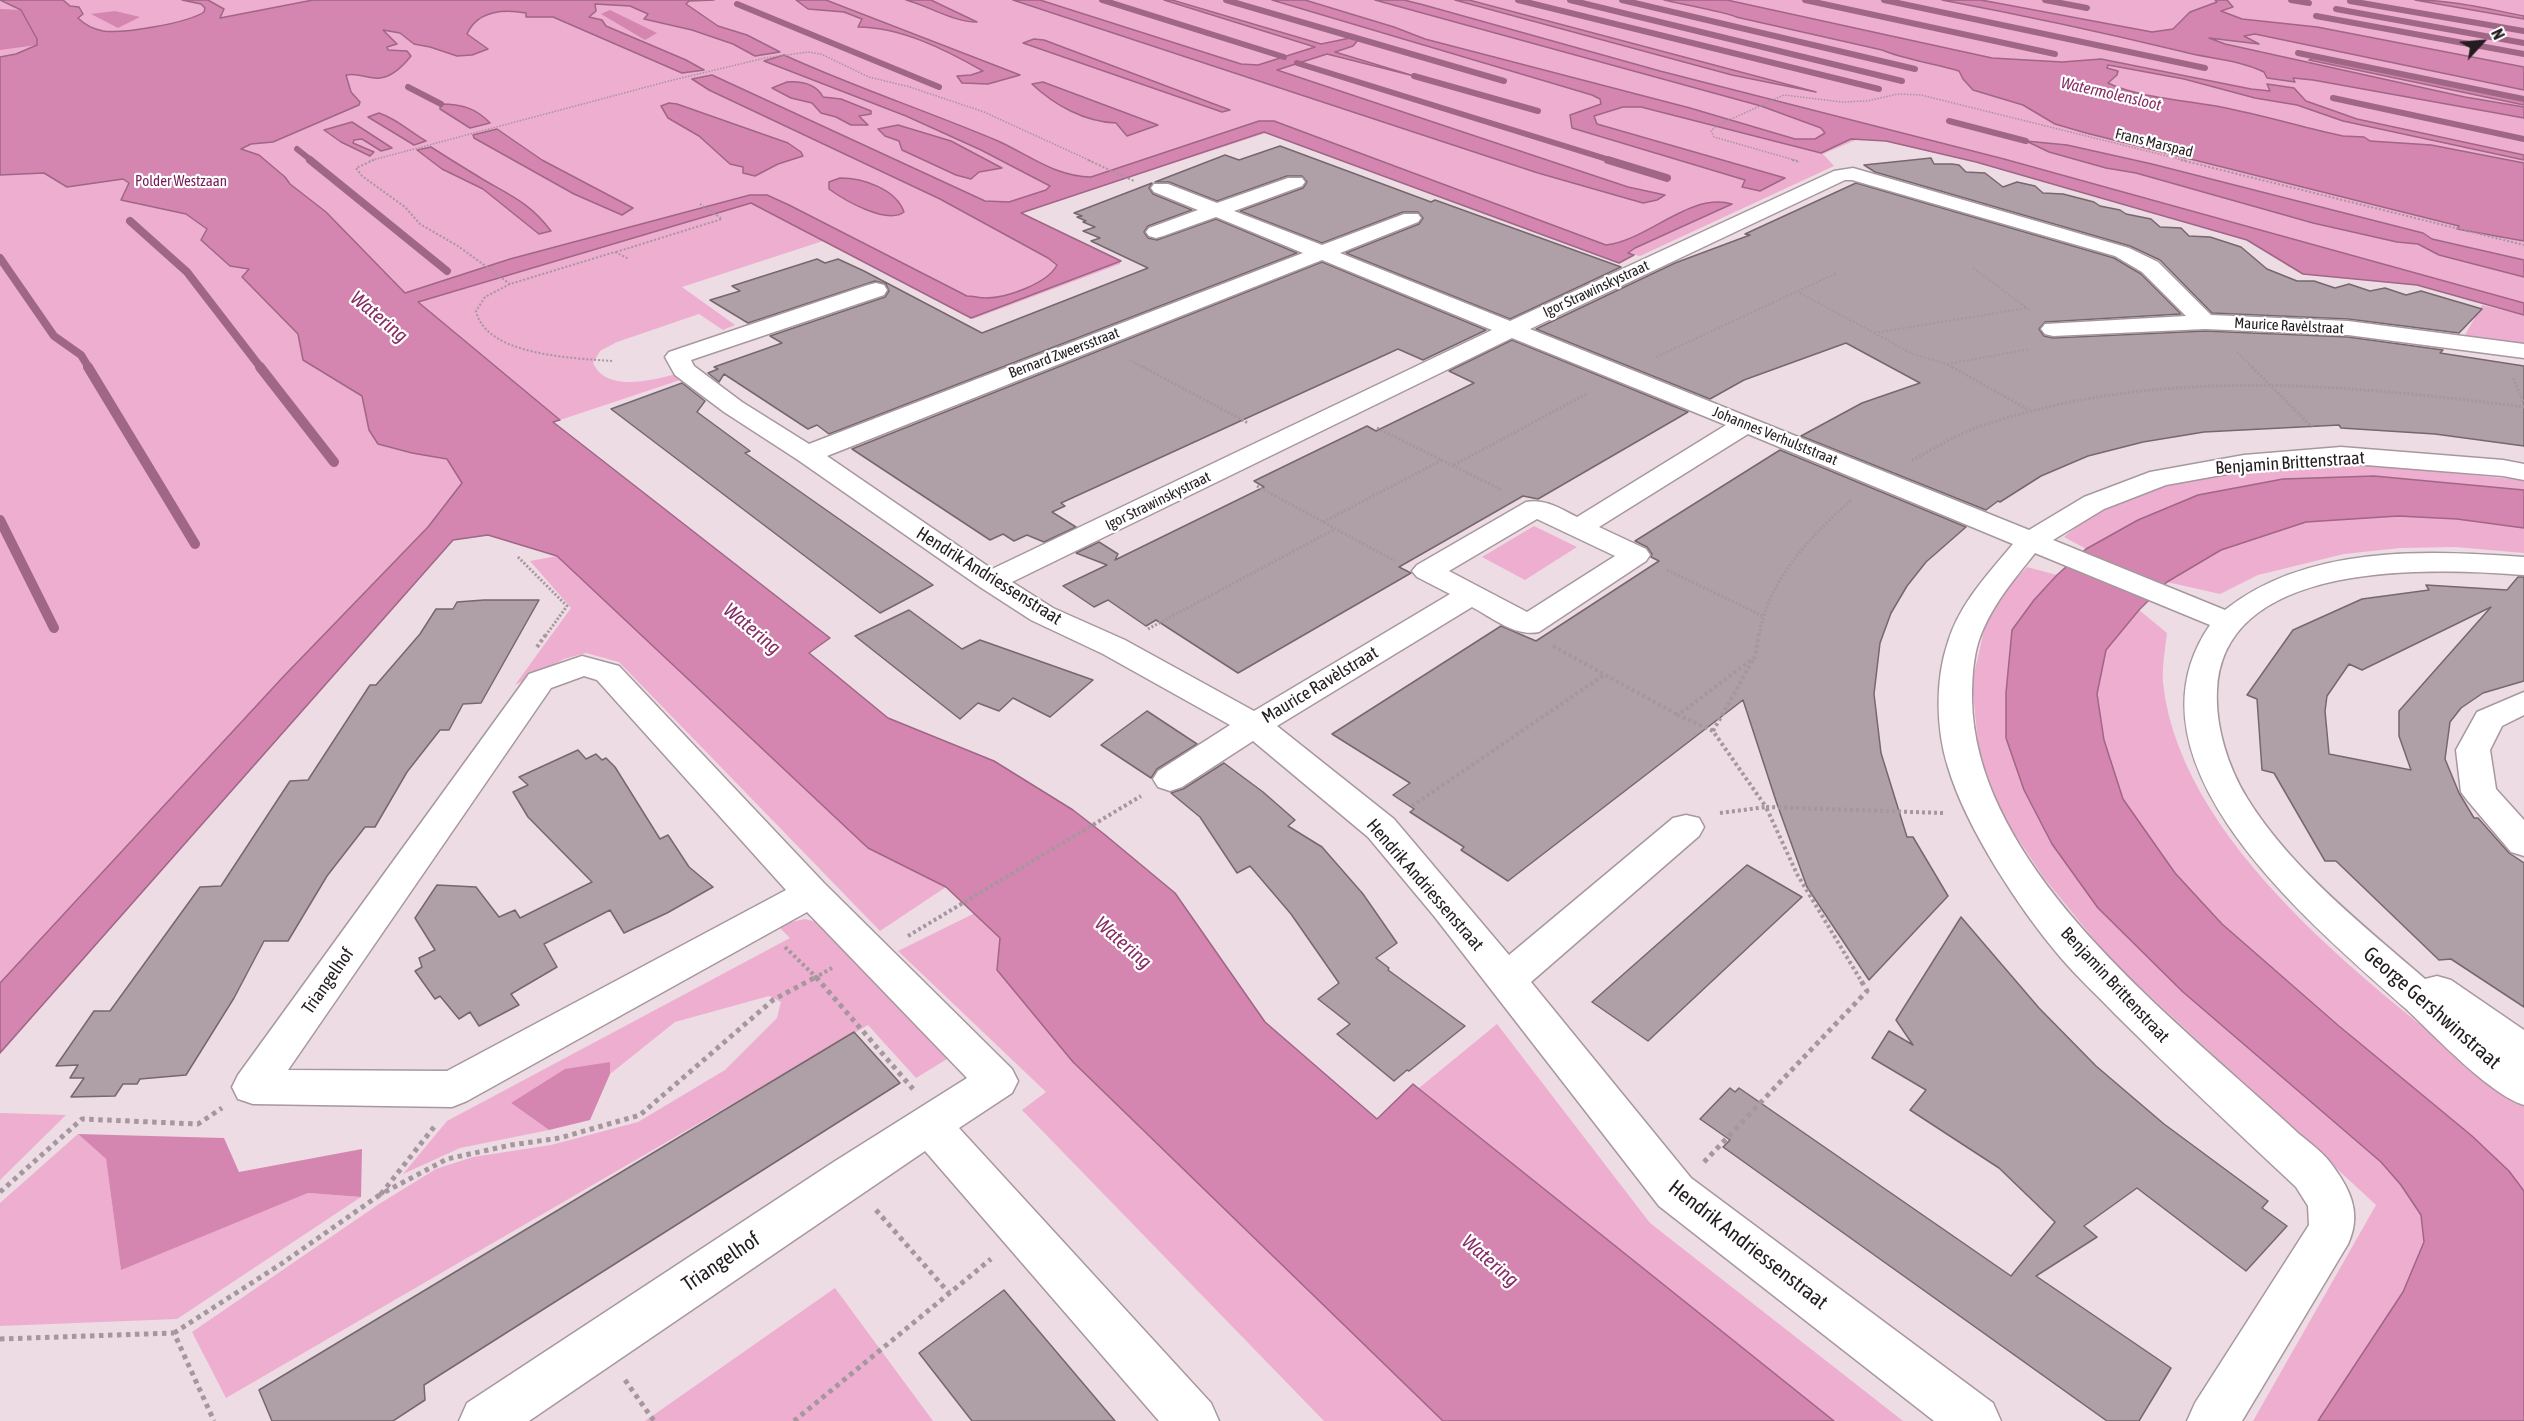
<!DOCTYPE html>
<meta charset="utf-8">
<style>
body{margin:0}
#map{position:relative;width:2524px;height:1421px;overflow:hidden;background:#eddce4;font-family:"Asap Condensed",sans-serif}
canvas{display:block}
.north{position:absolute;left:2452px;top:12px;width:60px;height:60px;-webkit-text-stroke:4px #fff;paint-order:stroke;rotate:64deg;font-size:16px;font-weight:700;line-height:24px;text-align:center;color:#231d20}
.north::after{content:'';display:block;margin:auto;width:21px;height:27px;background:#231d20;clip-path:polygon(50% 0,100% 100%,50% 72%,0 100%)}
</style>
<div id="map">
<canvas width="2524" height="1421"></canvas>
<div class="north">N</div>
</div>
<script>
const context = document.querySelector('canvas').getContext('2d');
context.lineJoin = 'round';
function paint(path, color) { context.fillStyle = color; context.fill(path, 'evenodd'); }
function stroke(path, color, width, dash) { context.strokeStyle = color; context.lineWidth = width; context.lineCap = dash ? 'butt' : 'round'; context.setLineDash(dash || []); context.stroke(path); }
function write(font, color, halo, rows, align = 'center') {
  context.font = font + ' "Asap Condensed",sans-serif'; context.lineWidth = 4.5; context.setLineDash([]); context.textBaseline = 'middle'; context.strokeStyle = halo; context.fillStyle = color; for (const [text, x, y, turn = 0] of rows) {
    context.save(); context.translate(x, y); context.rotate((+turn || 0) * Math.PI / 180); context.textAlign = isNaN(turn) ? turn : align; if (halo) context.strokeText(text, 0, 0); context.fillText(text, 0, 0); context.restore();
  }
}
const green = new Path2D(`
 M0 0H2524V314L2423 283 2289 267 2255 238 1980 163 1875 139H1858L1823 154 1834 166 1640 256 1627 253 1609 257 1272 133H1266L1023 212 1022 216 1120 262V264L973 319 830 242 823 241 682 287 735 325 723 330 699 314 617 342 600 351 593 363C607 393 651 380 677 374L683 379 560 420 418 302 303 360 362 396 369 430 378 444 412 453 447 459 462 483 428 527 283 677 0 983Z
 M2482 305 2524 315V347L2467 339 2465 335Z
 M2329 464 2381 466 2512 479 2524 480V490L2374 476 2283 479 2198 495 2138 520 2086 549 2064 537C2136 477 2238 471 2329 464Z
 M2398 516 2457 519 2524 528V553L2455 547 2400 548 2344 554 2258 575 2220 594 2167 582 2221 550 2306 522Z
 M1534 526 1577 547 1525 580 1482 557Z
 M557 556 868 848 946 887 880 931 619 662 586 653 564 659 515 685 571 608 530 561Z
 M2027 567 2057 575 2034 600 2012 630 2006 693V738L2024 790 2052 844 2098 908 2183 992 2381 1162 2401 1185 2421 1215 2424 1242 2403 1292 2318 1421H2253L2376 1205 2111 960 2044 878 2004 818 1979 753 1972 683 1985 626 2009 586Z
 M2139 610 2167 633C2165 649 2162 668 2163 683 2182 856 2398 1006 2524 1106V1191L2509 1171 2222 924 2175 873 2123 799 2104 740 2097 694 2106 650Z
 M975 913 1000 938 1073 1061 1443 1421H1324L1022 1110 1046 1092 898 951Z
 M805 919 821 923 947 1059 916 1078 868 1025 226 1398 192 1332 379 1204 436 1169 473 1157 551 1145 638 1122 725 1070 777 1018 781 1002 769 996 675 1022 610 1074V1062L511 1103 549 1130 460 1148 403 1174 447 1121 790 938 777 925Z
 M1497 1024 1650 1223 1903 1421H1834L1419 1088Z
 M0 1113 66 1115 0 1180Z
 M78 1134 106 1159 121 1269 308 1193 361 1197 177 1319 0 1326V1203Z
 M835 1288 933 1421H645Z`);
const forest = new Path2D(`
 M0 9 21 10 37 40V45L0 50Z
 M610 10 657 33 645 40 601 14Z
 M115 11 140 17 118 28 91 14Z
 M610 1062V1074L590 1120 549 1130 511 1103 565 1069Z
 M78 1134 224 1138 239 1172 362 1149 361 1197 308 1193 121 1270 106 1159Z`);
const water = new Path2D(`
 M0 0H63L70 6 79 7 83 14 78 18C85 25 93 29 103 31 122 34 188 23 204 12L205 8 201 4 182 0H208L224 9 220 18 313 0H714L689 1 686 4 718 26 747 35 780 52 755 56 733 44 692 30 644 19 648 14 630 6 595 4 596 11 589 17 602 20 606 26 686 60 704 70 682 73 553 17H526V13C503 9 478 10 467 34L488 49 472 55 457 56 430 47 414 44 400 33 383 30 397 44 387 47 388 50 407 51 411 56C403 66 390 80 375 78 364 77 357 73 346 75L351 92 360 102 359 105 273 142 251 144 241 149 259 155 285 177 290 184 326 212 405 293 510 259 750 195H767L789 205 967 296C973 296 980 298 986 298 1007 298 1048 283 1057 265L1048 258 940 199 709 90 692 79 712 75 985 201 1009 202 1046 190 1050 186 981 150 906 116 764 61 784 55C854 87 927 111 998 141 1029 155 1056 177 1091 177L1259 121H1274L1606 245C1649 240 1689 192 1732 204L1635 248 1628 253 1634 255 1619 263 1264 132 1021 213 1121 261 971 318 751 203 418 302 560 420 553 422 830 638 809 653 888 718 994 761 1073 810 1104 834 1175 893 1265 1022 1377 1119 1413 1084 1834 1421H1443L1073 1062 997 970 1000 938 946 887 868 848 557 556 488 535 453 540 0 1053V983L283 677 428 527 462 483 447 459 412 453 378 444 369 430 362 396 303 360 298 334 242 277 249 269 230 266 201 240 207 229 186 214 121 200 129 183 123 179 67 187 44 173 0 175V57L16 54 37 45V39L21 10Z
 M796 0H826L1020 75 988 84 962 83 957 76 971 75 983 71C946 50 901 27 858 27L862 19 844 12 808 9Z
 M906 0H931L977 22C953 22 929 6 906 0Z
 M1013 0H1040L1241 64 1258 65 1315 47 1164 0H1172L1321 44 1350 38 1358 40 1353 46 1335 52 1414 76 1327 54 1277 70 1628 187 1665 195 1657 200 1643 203 1538 173Z
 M1272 0H1305L1394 27 1425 39 1690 108 1795 139H1815L1825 133 1821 128 1761 106 1375 0H1404L1424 5 1660 71 2004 159 2524 303V315L2417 285 2303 274 2247 240 1976 162 1886 141 1851 139 1821 153 1641 107H1623L1594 116 1597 124 1785 178 1760 191 1742 187 1745 180 1572 128 1570 115 1601 104 1600 99 1592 95Z
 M1455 0H1469L1816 92 1732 75Z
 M1664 0H1727L1992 58 2062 62 2101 59 2251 89 2270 91 2267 84 2294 88 2306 101 2357 119 2524 155V160L2343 121 2297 105 2255 98 2184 79 2108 65 2107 68 2118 71 2117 75 2108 83C2136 97 2189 101 2221 107 2262 115 2302 127 2343 136L2364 137 2370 141 2431 145 2524 163V241L2457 229 2459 226 2086 133 2055 124 2023 105 1973 90 1963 79 1959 71C1933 63 1906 60 1882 50L1736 17C1730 13 1676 3 1664 0Z
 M1942 0H1981L2152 32 2173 29 2190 12 2217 2 2215 0H2227L2233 7 2221 11 2242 19 2317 27 2524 67V90L2255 34 2244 36 2259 44 2209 38 2225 44 2465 97 2524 107V118L2313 80 2293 78 2295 82 2267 78 2264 72C2237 59 2209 59 2180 51 2101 32 2022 15 1942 0Z
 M2415 0C2452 0 2488 9 2524 16V19Z
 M1034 39 1044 40 1230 110 1222 112 1023 43Z
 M2314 58 2524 100V105L2309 60Z
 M787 82C802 81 816 84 823 97L841 99 871 111V114L859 116 868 125H851L836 117 821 113 812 103 791 98 772 88Z
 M1043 82 1158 125 1127 136 1116 123C1085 122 1054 105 1032 84Z
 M669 103 677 104 788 143 801 152 803 156 778 164 755 176 743 173V167L730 164 699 136 668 118 661 106Z
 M441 104C461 104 476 108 490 123L470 128 440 109Z
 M379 113C397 119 409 131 426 141L414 145 368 117Z
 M352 122 392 148 381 151 362 139 354 140 353 143 374 152 370 156 341 142 324 130Z
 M898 125 951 141 1002 168 979 172 971 179 956 175 902 150 899 141 885 136 878 129Z
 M497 129 542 160 633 208 622 215 574 194 474 138 473 135Z
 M2026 141 2067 145 2152 164 2423 233 2432 239 2524 260V277L2439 255 2418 244 2397 242 2313 223 2136 173 2106 168 2049 152Z
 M431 147C448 158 466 169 484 180 512 196 531 204 551 231L539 234 483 189 442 169 417 150Z
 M840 178C863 178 896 189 904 212 887 225 844 200 829 189V182Z
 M2374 476 2524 490V528L2457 519 2398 516 2306 522 2221 550 2167 582 2139 610 2106 650 2097 694 2104 740 2123 799 2175 873 2222 924 2339 1026 2472 1136 2509 1171 2524 1191V1421H2318L2403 1292 2424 1242 2421 1215 2401 1185 2381 1162 2183 992 2098 908 2052 844 2024 790 2006 738V693L2012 630 2034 600 2057 575 2086 549 2138 520 2198 495 2283 479Z`);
const streamFar2 = new Path2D(`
 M1102 0 1284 57
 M1226 0 1504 81
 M1518 0 1879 89
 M1570 0 1902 81
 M1622 0 1915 69
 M1805 0 2055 54
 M1884 0 2205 68
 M2045 0 2087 8
 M2291 0 2309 3
 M2350 1 2524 31
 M737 4 939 87
 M2336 9 2524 43
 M2316 16 2524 54
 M2298 53 2524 99
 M1297 63 1613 161
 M1414 76 1538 111
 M408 87 441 104
 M2333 98 2524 139
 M1949 121 2026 141
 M297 149 312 161`);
const streamFar1 = new Path2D(`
 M310 160 447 271
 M1608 160 1667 178
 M130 221 187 272 261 368
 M0 258 54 336 81 355 89 368`);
const stream = new Path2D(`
 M88 367 195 544
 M260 367 334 462
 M0 520 54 628`);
const building = new Path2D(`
 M1280 146 1431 202 1435 200 1621 267 1510 319 1346 253 1419 224 1423 218 1418 212H1403L1322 243 1240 211 1303 188 1307 182 1302 176H1287L1217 201 1169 182H1155L1225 155 1239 160Z
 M1931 158 1934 164H1952L1959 165 1966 172 1985 173 2003 187 2017 182 2035 186 2043 193 2063 194 2094 202 2100 206 2120 210 2126 214 2151 219 2160 227 2181 228 2189 236 2210 237 2241 247 2267 269 2297 281H2314L2335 288 2349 284 2370 291 2385 288 2406 295 2421 291 2482 309 2459 333 2348 319 2212 313 2160 260 2130 246 1875 172 1864 165Z
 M1152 183 1149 188 1153 194 1192 210 1148 226 1144 232 1148 238 1157 240 1216 219 1297 253 829 434 817 425 808 429 724 374 719 382 708 373 718 369 714 367 782 343 770 336 885 297 889 291 886 284 875 281 748 323 710 300 740 291 732 286 817 259 825 263 838 259 864 271 982 333 1148 268 1091 241 1100 238 1083 231 1095 227 1083 222 1086 221 1077 217 1082 216 1074 213Z
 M1856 183 2114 258 2141 274 2181 314 2045 322 2039 329 2044 336 2053 338 2205 331 2348 337 2443 350 2440 353 2524 366V446L2435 434 2341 428 2339 425 2204 432 2143 442 2088 456 2041 476 2000 502 1998 501 1986 510 1801 436 1862 403 1920 383 1846 343 1744 380 1710 399 1536 329 1675 263 1750 235 1745 234Z
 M1322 262 1486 330 1423 360 1398 349 1061 503 1065 506 1052 512 1076 527 1044 542 1027 535 1014 541 1003 534 990 540 852 449Z
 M1512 340 1688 412 1538 499 1523 496 1399 567 1411 573 1238 673 1156 620 1146 626 1108 600 1094 607 1063 586 1107 565 1076 553 1099 542 1118 554 1115 560 1264 487 1254 481 1367 426 1376 431 1474 383 1449 371Z
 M682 383 705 401 697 412 750 451 745 453 933 585 880 613 611 409Z
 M1780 450 1966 527 1926 562 1907 586 1891 613 1880 643 1874 694 1881 753 1907 837H1913L1948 896 1869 980 1807 887 1776 801 1743 700 1508 881 1461 850 1464 847 1410 812 1414 809 1393 795 1410 783 1332 734 1501 626 1536 641 1659 561 1651 557 1652 554 1647 547 1635 541Z
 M2518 577H2524V681L2483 693 2461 708 2450 722 2445 759 2459 793 2474 818H2478L2509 853 2524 863V1007L2451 959 2439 960 2336 861H2325L2274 773 2262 770 2257 699 2247 695 2293 630 2362 599 2429 590 2426 585 2507 590ZM2491 607 2399 711V736L2411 770 2329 754 2325 711 2327 696 2349 664 2362 670Z
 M484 600H539L481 703 463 704 449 730H440L407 772 375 827H365L327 876 288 941H264L234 998 186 1075 140 1079 137 1084H123L115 1096 71 1097 84 1078H70L78 1065 56 1066 94 1011H110L200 887 221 886 290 781 308 780 370 685H376L420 634 436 609H453L457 602Z
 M909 610 962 649 980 640 1093 680 1050 717 1013 698 999 711 978 703 960 719 855 636Z
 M1147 711 1197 744 1157 769 1151 778 1101 745Z
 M578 750 586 759 596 754 602 760 606 758 615 767 660 839 668 835 689 867 713 887 667 913 624 933 610 910 544 944 557 967 511 994 519 1005 479 1026 470 1012 459 1019 440 996 435 999 415 971 422 967 419 958 435 950 415 918 437 885 476 887 499 917 515 910 520 918 592 882 528 817 513 792 528 785 519 777Z
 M1224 763 1263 792 1295 820 1288 826 1322 847 1363 894 1397 943 1376 958 1389 968 1388 970 1465 1026 1409 1071 1407 1070 1394 1081 1337 1034 1350 1024 1318 999 1339 983 1291 914 1250 866 1237 873 1200 817 1171 793 1183 789Z
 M1747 865 1802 897 1648 1041 1592 1002Z
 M1961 917 2039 1008 2096 1066 2164 1124 2268 1201 2262 1208 2287 1226 2246 1271 2137 1188 2084 1226 2097 1237 2036 1276 2171 1368 2139 1421H2107L1723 1147 1730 1140 1700 1119 1730 1088 1735 1092 1739 1088 2011 1276 2055 1222 1999 1168 1910 1110 1926 1090 1872 1058 1889 1031 1913 1045 1896 1020Z
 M854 1032 900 1083 424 1385 425 1400 393 1421H272L259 1390Z
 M1004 1290 1115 1421H972L919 1353Z`);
const pathFar4 = new Path2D(`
 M369 161 669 81 765 58 808 52 821 54 869 77 910 87 984 112 1091 161
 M1798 161 1714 137 1711 131 1716 126 1784 95 1842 102 1867 101 1898 94 1921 95 2187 161`);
const pathFar3 = new Path2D(`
 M374 160 356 168 362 176 405 207 420 224 458 246 510 284
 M1088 160 1134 181
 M1792 160 1800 162
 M2181 160 2524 245
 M616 252 722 219 700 204
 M1973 268 2031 311
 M1800 293 1913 354 1947 364 2030 349
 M1874 333 2027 308
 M2237 352 2253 368
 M1656 357 1837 273
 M1130 360 1145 368
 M612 361C574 358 486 356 476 311L485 297 510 284 615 252 629 259
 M1947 364 1954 368`);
const pathFar2 = new Path2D(`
 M1143 367 1248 423
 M1952 367 2029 410
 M2252 367 2312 427
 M2513 378 2524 404
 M1377 428 1502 490
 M1912 460C1934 449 1957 434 1981 426 2157 366 2343 384 2524 407
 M1454 465 1588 393
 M1257 486 1395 561
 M1323 522 1442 460
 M518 557 567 606 546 635
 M1667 570 1763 616
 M1148 629 1335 529
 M1759 635C1769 579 1810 537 1851 500`);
const pathFar1 = new Path2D(`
 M1759 633 1755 657 1678 715 1713 731 1766 807 1943 813
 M1553 646 1678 715
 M537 647 547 633
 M1713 731 1753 660
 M1412 806 1604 675
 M1720 813 1766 807 1797 874 1860 979
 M908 936 1141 796
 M785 947 816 977 813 979
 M817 979 816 977 832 968`);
const path = new Path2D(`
 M816 977 913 1089
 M434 1127 381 1194 447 1159 511 1145 560 1138 640 1115 773 1000 816 977
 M1704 1162 1867 991 1859 977
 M0 1192 82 1119 198 1124 222 1108
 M876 1210 949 1293
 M174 1333 281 1264 381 1194
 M0 1339 174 1333 214 1421
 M625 1380 654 1421
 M794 1421 991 1259`);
const street = new Path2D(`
 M1853 168 2129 248 2158 262 2211 315 2348 321 2524 344V358L2348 335 2205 329 2053 336 2045 334 2041 329 2045 324 2186 316 2142 272 2115 256 1852 180H1845L1530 329 2029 530 2084 497 2150 472 2244 455 2341 447 2503 460 2524 464V480L2503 476 2341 463 2244 471 2166 485 2104 509 2053 540 2225 610C2307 545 2425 550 2524 557V575C2433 568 2223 558 2217 690 2215 726 2228 767 2247 798 2291 869 2363 925 2425 979L2437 976 2451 980 2524 1030V1105C2489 1094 2434 1035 2405 1008 2313 925 2114 764 2210 625L2035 553C2013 581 1991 606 1979 640 1973 658 1972 680 1972 699 1974 850 2134 985 2238 1079 2258 1097 2279 1115 2299 1134 2309 1142 2321 1151 2329 1161 2349 1187 2363 1212 2348 1244L2242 1421H2187L2195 1403 2309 1225 2308 1206 2296 1187C2235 1130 2174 1073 2115 1014 2097 995 2078 978 2061 958 2020 910 1966 828 1948 767 1936 729 1935 680 1948 642 1960 603 1988 574 2013 544L1748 434 1599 527 1646 549 1650 555 1646 561 1539 632C1515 637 1493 618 1472 607L1277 726 1394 819 1509 955 1673 818 1686 815 1699 818 1704 827 1699 836 1531 982 1691 1178 1993 1403 2001 1421H1934L1659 1206 1434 916 1368 837 1253 741 1182 787 1170 791 1158 787 1153 779 1158 771 1230 725 1103 654 1031 620 980 587 798 460 724 412 675 375 665 357 669 352 868 285 876 283 884 285 887 290 884 295 691 360 694 366 742 402 809 444 1303 253 1216 217 1163 236 1156 238 1149 236 1146 232 1149 228 1198 210 1154 192 1151 188 1154 184H1168L1217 203 1288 178H1302L1305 182 1302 186 1234 211 1322 245 1404 214H1418L1421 218 1418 222 1340 253 1510 321 1834 171ZM1322 260 1492 330 992 569 827 456ZM1512 338 1726 425 1577 517C1561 509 1545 498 1526 502L1417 565 1412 571 1417 577 1450 594 1254 711 1125 640 1053 608 1012 582ZM1537 519 1615 556 1527 612 1449 571Z
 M582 656 619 666 824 883 1012 1069 1018 1081 1012 1093 959 1128 1211 1403 1219 1421H1159L925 1151 529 1421H459L467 1403 832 1163 967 1078 807 912 467 1101 452 1107 253 1104 238 1099 232 1087 238 1075 529 674ZM584 676 597 680 786 890 447 1071 288 1070 551 688Z
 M2524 692V715L2502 726 2490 750 2496 789 2524 820V856L2511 852 2467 800 2461 792 2456 750 2477 712Z`);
const farStreetnames = [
 ["Frans Marspad",2154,143,14],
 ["Igor Strawinskystraat",1596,289,-25],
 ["Maurice Ravèlstraat",2289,326,3],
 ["Bernard Zweersstraat",1064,353,-21],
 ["Johannes Verhulststraat",1775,436,22],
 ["Igor Strawinskystraat",1158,501,-26]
];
const farParknames = [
 ["Polder Westzaan",181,181]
];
const farWaternames = [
 ["Watermolensloot",2111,94,13]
];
const streetNames = [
 ["Benjamin Brittenstraat",2290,463,-4],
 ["Hendrik Andriessenstraat",989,576,32],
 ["Maurice Ravèlstraat",1320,685,-31],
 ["Hendrik Andriessenstraat",1425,885,49],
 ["Triangelhof",328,981,-55],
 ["Benjamin Brittenstraat",2115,985,47]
];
const waterNames = [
 ["Watering",379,317,40],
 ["Watering",752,629,40],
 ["Watering",1123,943,41],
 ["Watering",1490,1261,41]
];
const nearStreetnames = [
 ["George Gershwinstraat",2432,1008,41],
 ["Hendrik Andriessenstraat",1748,1245,38],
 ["Triangelhof",721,1262,-34]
];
paint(green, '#eeaecf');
paint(forest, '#d586b0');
paint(water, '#d486b0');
stroke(water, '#9f6685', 1.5);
stroke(streamFar2, '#9f6685', 6);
stroke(streamFar1, '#9f6685', 8);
stroke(stream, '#9f6685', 10);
paint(building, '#af9fa7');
stroke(building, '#76676f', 1.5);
stroke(street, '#a7979f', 3);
stroke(pathFar4, '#a4979d', 1.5, [1.5, 1.5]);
stroke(pathFar3, '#a4979d', 2, [2, 2]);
stroke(pathFar2, '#a4979d', 3, [2, 2]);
stroke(pathFar1, '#a4979d', 4, [3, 3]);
stroke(path, '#a4979d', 5, [4.5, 4.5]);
paint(street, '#fff');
write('15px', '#231d20', '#fff', farStreetnames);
write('15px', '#791c56', '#fff', farParknames);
write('italic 16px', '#882c64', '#fff', farWaternames);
write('18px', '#231d20', '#fff', streetNames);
write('italic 20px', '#882c64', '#fff', waterNames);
write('21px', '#231d20', '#fff', nearStreetnames);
</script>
